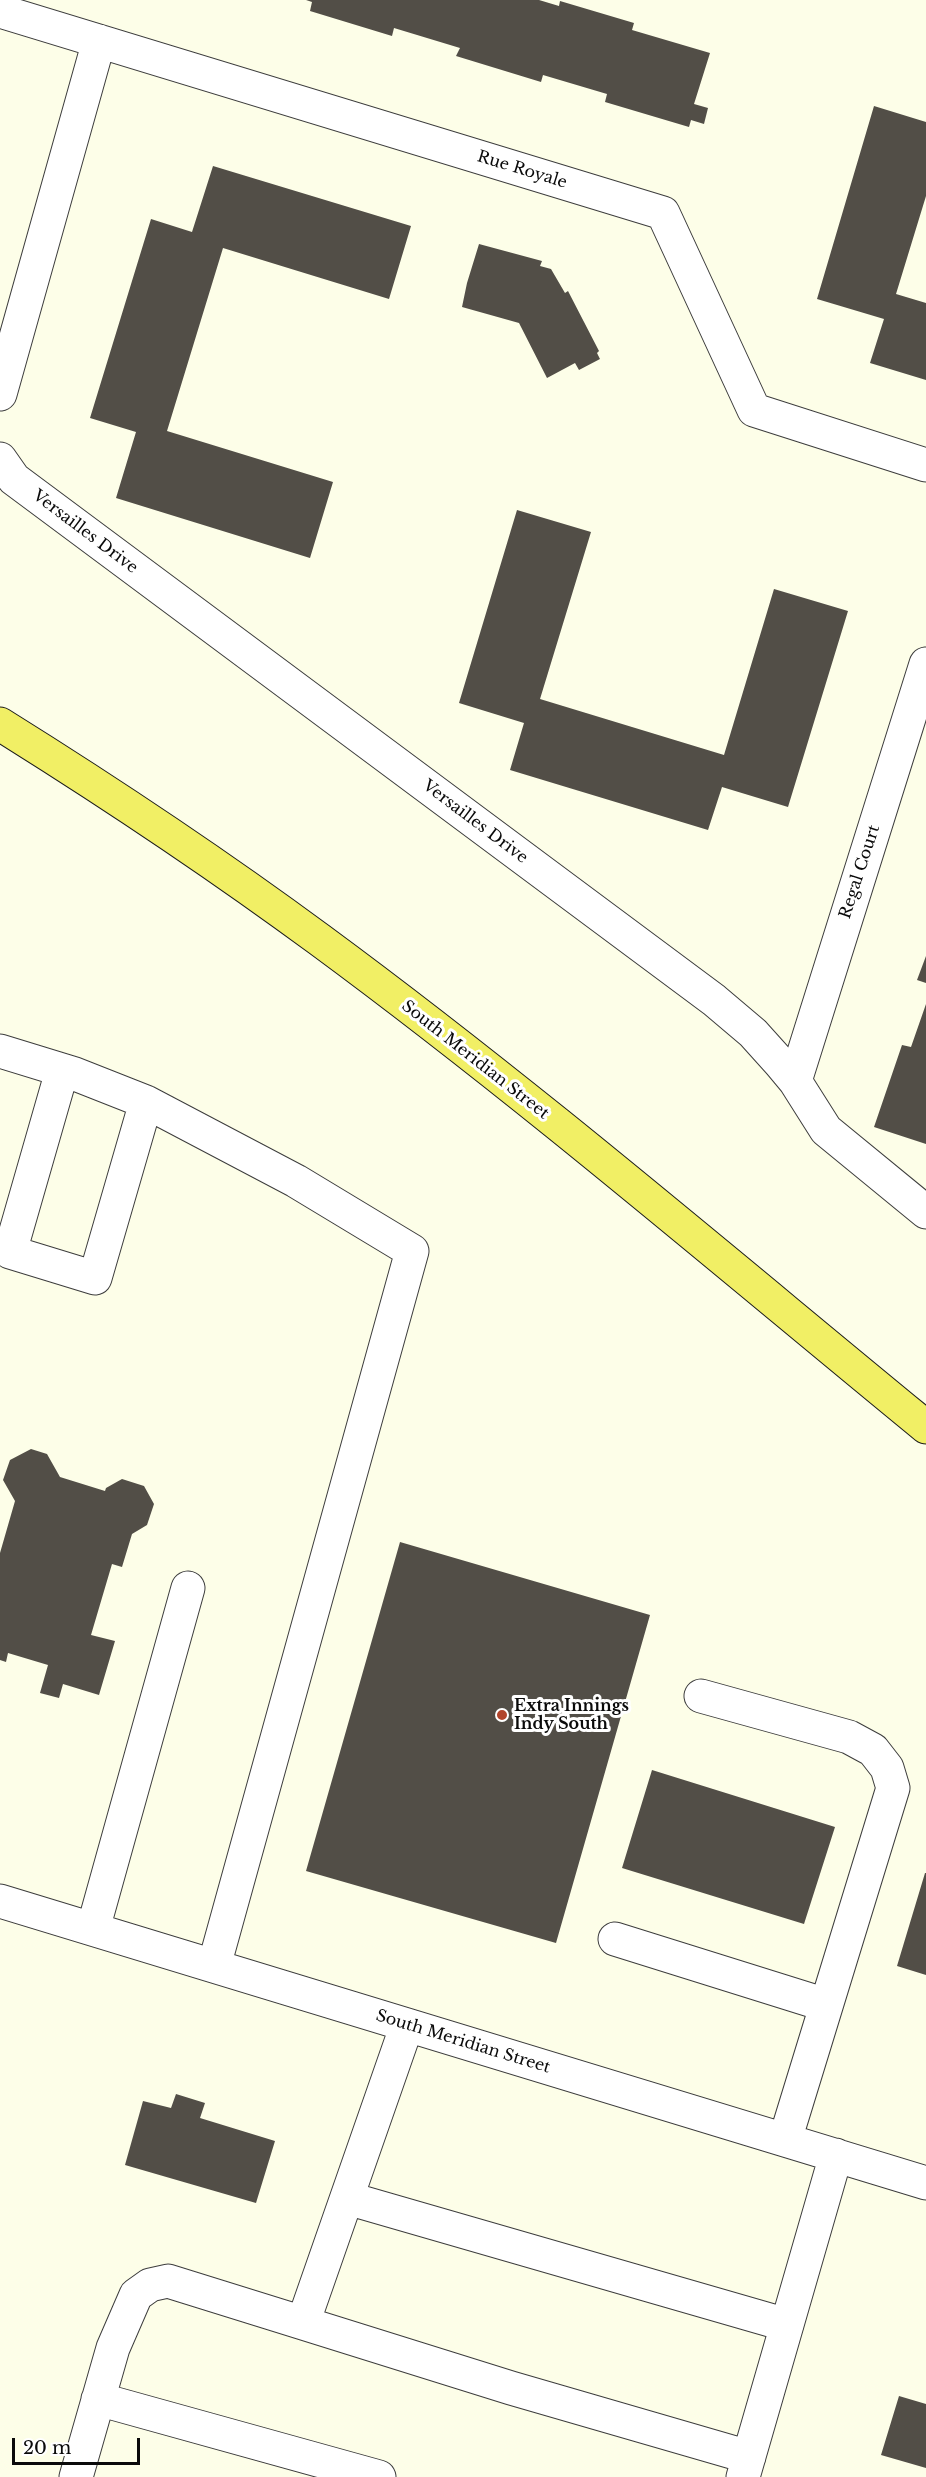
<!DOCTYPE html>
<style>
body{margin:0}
#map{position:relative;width:926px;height:2477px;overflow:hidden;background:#fdfee8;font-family:"Libre Baskerville",serif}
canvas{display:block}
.scale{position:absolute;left:12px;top:2438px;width:128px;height:27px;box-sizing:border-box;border:3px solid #0a0a0a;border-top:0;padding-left:8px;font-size:18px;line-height:21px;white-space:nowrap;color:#0a0a0a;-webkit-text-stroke:4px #fff;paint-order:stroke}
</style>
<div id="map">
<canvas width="926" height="2477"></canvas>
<div class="scale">20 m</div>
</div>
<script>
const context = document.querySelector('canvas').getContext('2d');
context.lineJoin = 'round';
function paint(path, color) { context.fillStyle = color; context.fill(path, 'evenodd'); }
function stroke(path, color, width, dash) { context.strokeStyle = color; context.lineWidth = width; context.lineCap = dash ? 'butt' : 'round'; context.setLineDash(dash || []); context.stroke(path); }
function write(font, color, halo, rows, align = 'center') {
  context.font = font + ' "Libre Baskerville",serif'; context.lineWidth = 6; context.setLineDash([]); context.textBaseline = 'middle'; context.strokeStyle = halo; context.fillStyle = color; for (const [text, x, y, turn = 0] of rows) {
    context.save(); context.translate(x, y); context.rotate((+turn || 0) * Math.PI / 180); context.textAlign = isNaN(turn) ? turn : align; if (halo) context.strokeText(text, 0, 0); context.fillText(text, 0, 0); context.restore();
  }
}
const building = new Path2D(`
 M306 0H539L559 6 560 1 634 23 632 30 710 53 694 104 708 108 704 124 691 120 689 127 605 102 607 94 543 75 541 82 456 56 460 48 394 28 392 36 310 11 312 2Z
 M874 106 926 122V196L896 294 926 303V380L870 363 884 319 817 299Z
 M213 166 411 226 389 299 223 248 167 431 333 482 310 558 116 498 136 432 90 418 151 219 192 232Z
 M479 244 542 261 540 266 551 269 565 293 568 291 599 351 597 353 600 359 579 370 575 363 547 378 519 323 462 307 467 283Z
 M517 510 591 532 540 699 724 755 774 589 848 611 788 807 722 787 708 830 510 770 524 723 459 703Z
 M926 956V983L917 980Z
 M926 1004V1144L874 1127 902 1045 911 1047Z
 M31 1449 47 1454 60 1477 105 1491 106 1488 122 1479 144 1486 154 1504 147 1525 132 1534 122 1567 112 1564 91 1635 115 1641 99 1695 63 1684 59 1698 40 1693 48 1665 8 1653 6 1662 0 1660V1553L15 1501 3 1480 10 1460Z
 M400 1542 650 1615 556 1943 306 1871Z
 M652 1770 835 1827 804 1924 622 1868Z
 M925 1873H926V1975L897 1966Z
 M176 2094 205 2103 200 2118 275 2141 256 2203 125 2165 143 2101 171 2108Z
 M899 2396 926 2404V2468L881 2455Z`);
const minor = new Path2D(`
 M0 11 663 213 754 410 926 465
 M0 394 99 41
 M0 459 14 479 714 1000 753 1033 780 1063 795 1081 826 1130 926 1212
 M0 1051 75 1074 146 1102 296 1181 412 1251 214 1966
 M62 1071 10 1252 95 1278 146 1102
 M795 1081 926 664
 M701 1696 849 1737 873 1750 887 1768 893 1788 785 2140
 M0 1901 926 2183
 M93 1929 188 1588
 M615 1939 826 2005
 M347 2198 787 2325
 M303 2323 511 2388 749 2457
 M98 2399 379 2477
 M76 2477 113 2348 136 2295 150 2285 168 2281 303 2323 407 2025
 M743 2477 836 2155`);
const major = new Path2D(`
 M0 724C109 792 217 864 320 940 529 1094 726 1263 926 1427`);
const markers = [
 [502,1715,6,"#b1442b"]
];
const streetNames = [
 ["Rue Royale",522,170,17],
 ["Versailles Drive",85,532,37],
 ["Versailles Drive",475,822,37],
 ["Regal Court",860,872,-72],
 ["South Meridian Street",475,1060,38],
 ["South Meridian Street",463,2042,17]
];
const poiNames = [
 ["Extra Innings",514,1706],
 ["Indy South",514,1724]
];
paint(building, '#524e47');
stroke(minor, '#3d3d3d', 35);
stroke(major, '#1b1b1b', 35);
stroke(minor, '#fff', 33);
stroke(major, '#f1ef65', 33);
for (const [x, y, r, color] of markers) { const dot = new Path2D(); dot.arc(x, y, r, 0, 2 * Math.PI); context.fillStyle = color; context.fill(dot); stroke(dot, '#fff', 2); }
write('16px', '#0a0a0a', '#fff', streetNames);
write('bold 16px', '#0a0a0a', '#fff', poiNames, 'left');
</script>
